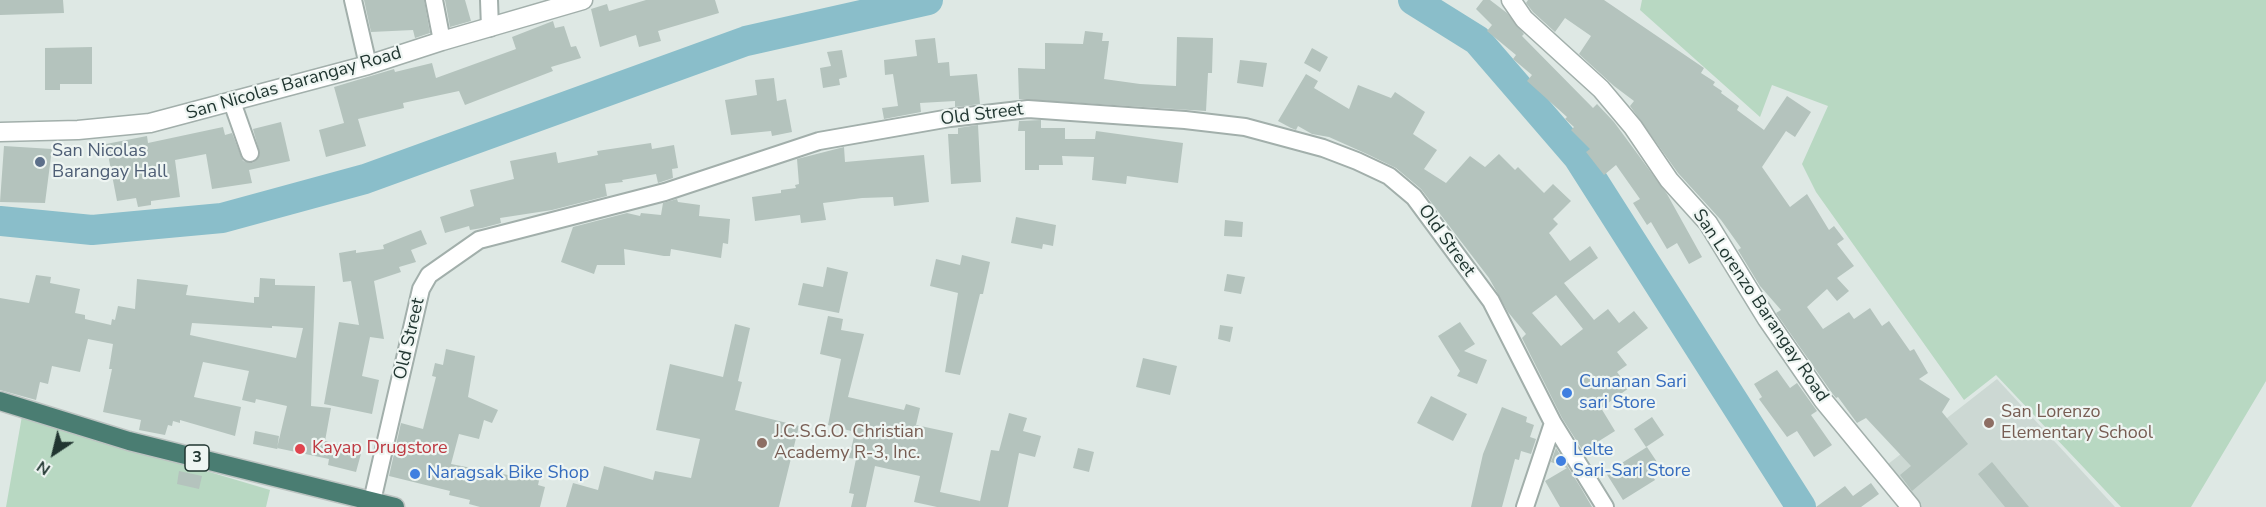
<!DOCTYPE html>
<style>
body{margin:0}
#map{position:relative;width:2266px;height:507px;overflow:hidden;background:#dee8e4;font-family:"Nunito Sans",sans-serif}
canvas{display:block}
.north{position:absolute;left:24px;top:423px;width:60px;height:60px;-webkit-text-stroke:4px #eef5f2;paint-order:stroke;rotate:215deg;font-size:16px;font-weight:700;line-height:24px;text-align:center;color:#213631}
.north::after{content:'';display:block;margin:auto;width:21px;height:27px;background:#213631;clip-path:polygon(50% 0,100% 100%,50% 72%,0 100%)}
</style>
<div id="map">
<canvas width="2266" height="507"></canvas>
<div class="north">N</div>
</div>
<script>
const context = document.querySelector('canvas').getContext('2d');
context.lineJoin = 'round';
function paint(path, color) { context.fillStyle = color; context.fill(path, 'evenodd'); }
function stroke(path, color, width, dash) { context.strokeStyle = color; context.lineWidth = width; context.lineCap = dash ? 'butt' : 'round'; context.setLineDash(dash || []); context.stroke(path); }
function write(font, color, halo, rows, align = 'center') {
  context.font = font + ' "Nunito Sans",sans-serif'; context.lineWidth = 4.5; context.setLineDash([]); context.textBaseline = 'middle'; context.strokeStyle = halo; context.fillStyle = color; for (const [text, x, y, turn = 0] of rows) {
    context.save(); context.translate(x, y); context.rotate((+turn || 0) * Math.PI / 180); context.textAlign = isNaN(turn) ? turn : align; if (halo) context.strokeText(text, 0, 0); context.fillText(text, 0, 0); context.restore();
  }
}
const built = new Path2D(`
 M1997 379 2115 507H1913L1883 468Z`);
const green = new Path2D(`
 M1642 0H2266V381L2191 507H2121L1996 375 1964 400 1816 192 1802 164 1828 106 1772 85 1760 117 1640 10Z
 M22 416 270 490 266 507H6Z`);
const river = new Path2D(`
 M1413 0 1477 40 1578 157 1801 507
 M0 221 92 230 222 218 365 179 746 41 928 0`);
const building = new Path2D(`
 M0 0H63L64 13 0 15Z
 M364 0H424L430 33 415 38 413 30 371 32Z
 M445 0H465L471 21 450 27Z
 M646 0H715L719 13 658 31 661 41 639 47 636 35 600 47 591 9 607 4 609 11Z
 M1483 0H1490L1507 13 1524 34 1522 36 1593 108 1597 104 1614 122 1667 194 1702 257 1689 264 1677 243 1667 249 1651 222 1647 225 1633 203 1640 199 1616 165 1604 175 1586 152 1590 149 1571 130 1574 127 1565 119 1567 117 1527 81 1532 75 1513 59 1516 55 1487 31 1492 25 1476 9Z
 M1528 0H1604L1704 68 1701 73 1715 82 1713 85 1722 91 1721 93 1739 106 1737 110 1764 130 1787 96 1811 112 1795 137 1786 131 1762 167 1790 207 1807 194 1829 230 1834 226 1844 239 1837 244 1854 266 1837 278 1849 291 1837 301 1827 289 1807 307 1823 329 1849 312 1854 319 1870 308 1882 326 1889 321 1910 351 1914 349 1928 373 1919 379 1950 399 1942 412 1968 444 1912 491 1900 475 1911 466 1866 418 1857 423 1838 397 1836 398 1832 393 1776 313 1781 310 1760 286 1738 250 1741 248 1721 220 1678 173 1630 106 1634 101 1614 86 1579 54 1591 36 1565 18 1555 32 1533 12 1526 3Z
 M553 21 555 28 564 26 571 47 576 46 581 58 551 67 553 71 465 105 459 91 403 103 404 108 358 119 366 146 326 157 319 130 344 123 334 87 394 69 395 72 432 63 436 78 516 49 512 37Z
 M1085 31 1103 33 1102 41H1109L1104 79 1140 84 1176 86 1177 37 1213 38 1212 73H1208L1206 111 1019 99 1018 68 1045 69V43L1083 44Z
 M935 38 938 63 949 62 950 76 977 74 980 104 955 107V101L920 103 921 112 884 119 882 108 898 106 893 74 885 75 884 60 917 56 915 40Z
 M92 47V84H60V90H45V48Z
 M1312 48 1328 57 1320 72 1304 63Z
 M842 50 847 77 839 79 840 85 823 88 820 68 831 66 827 52Z
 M1240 60 1267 63 1263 87 1237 83Z
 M1306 74 1318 81 1314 88 1349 109 1358 85 1391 98 1395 92 1425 112 1413 134 1437 150 1424 169 1446 183 1470 156 1485 167 1499 154 1515 170 1518 167 1544 193 1553 184 1571 201 1553 219 1558 224 1549 233 1570 261 1590 246 1598 258 1564 283 1594 320 1608 309 1619 323 1634 311 1648 328 1617 352 1627 365 1617 372 1629 388 1601 408 1615 431 1583 451 1562 418 1522 338 1526 334 1508 312 1489 278 1421 189 1396 168 1367 154 1329 137 1312 134 1298 126 1296 130 1291 128 1278 121ZM1556 295 1583 329 1561 346 1532 313Z
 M774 78 777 101 786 99 792 132 772 136 771 131 731 135 725 100 757 95 755 80Z
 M1041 120V128H1065V139H1095L1096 131 1183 143 1178 183 1127 176 1126 184 1092 180 1094 157 1062 156 1063 165H1039V170H1025V131H1018L1019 121Z
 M281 122 290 161 249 170 252 183 212 189 206 154 175 160 180 197 151 201V205L138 207 136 198 117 201 106 144 147 136 148 143 223 127 225 135 232 133 243 161 253 163 260 154 253 129Z
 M978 125 981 182 951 184 948 134H958V128Z
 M651 143 652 149 674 145 678 168 672 169 673 178 658 183 656 174 622 180 623 182 605 184 607 196 552 210 500 218 501 223 482 228 470 230 469 226 445 233 440 217 474 206 470 190 514 179 510 161 556 152 558 163 598 155 597 151Z
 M4 146 52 149 45 203 0 202Z
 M844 147 845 162 924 155 929 202 894 206 893 197 862 198 823 203 826 220 801 223 800 215 755 221 752 197 781 193V190L796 188 795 185 799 184 797 159Z
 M677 199 678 202 700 205 699 216 730 219 728 244 723 243 721 258 671 249 670 256H664L624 249 625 265H597L594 274 561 262 573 227 627 213 640 216 641 213 661 215 663 203Z
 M1016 217 1056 225 1053 246 1043 244 1042 249 1011 243Z
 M1225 220 1243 222 1242 237 1224 236Z
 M421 230 427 244 411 250 416 262 399 267 401 272 374 281 384 339 370 337 362 376 379 380 372 414 324 404 339 322 359 325 351 281 343 282 339 253 356 250V253L384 249 383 245Z
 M962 255 990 262 983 294H980L960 375 945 372 958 293 930 286 936 259 960 265Z
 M827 267 848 272 839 313 798 305 803 283 823 287Z
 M1227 274 1245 277 1241 294 1224 291Z
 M36 275 51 277 50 283 80 289 75 313 85 315V319L111 325 112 319 115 320 118 306 135 309 137 279 188 285 186 295 254 303V297H259L260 278 275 279V285L315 286 311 406 331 408 325 441 362 450 356 472 328 465 329 459 277 448 287 406 256 399 255 403 242 400 249 371 203 362 194 397 241 407 235 436 180 420V423L173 421 172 426 168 425 165 435 139 430 141 420 103 412 112 369H109L113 344 88 339 80 372 52 366 48 384 40 382 36 400 0 390V298L29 303ZM192 323 272 328V326L303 328 296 358 190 335Z
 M828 316 843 319 841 330 864 334 848 397 904 410 906 404 920 408 916 425 953 433 940 492 980 501 979 506 991 450 999 451 1009 413 1027 418 1023 431 1041 436 1035 457 1019 453 1008 507H937L914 502 920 476 875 466 866 507H851L854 494 849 493 856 459 849 458 855 432 828 425 841 359 820 354Z
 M1460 322 1475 344 1464 351 1487 360 1477 384 1457 376 1460 371 1438 336Z
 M735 324 750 328 738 381 742 382 735 410 799 426 779 507H566L573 483 598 490 604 466 653 480 655 471 691 478 700 439 656 430 670 364 723 377Z
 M1220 325 1233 327 1230 342 1218 339Z
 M446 349 475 356 468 397 498 410 492 423 484 420 479 439 459 434 451 464 513 476 516 466 541 472 538 485 545 487 540 507H480L469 504 470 500 449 495 450 491 389 476 401 423 423 429 436 377 432 376 435 363 443 365Z
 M1143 358 1177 366 1170 395 1136 387Z
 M1777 370 1790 388 1797 383 1817 411 1811 415 1832 445 1814 457 1797 431 1787 437 1759 399 1762 397 1754 384Z
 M1431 396 1467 414 1453 441 1417 423Z
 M1502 407 1527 417 1526 422 1534 425 1530 437 1536 439 1531 454 1521 451 1519 460 1515 459 1502 507H1471L1483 454Z
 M1652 417 1664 435 1646 447 1634 429Z
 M255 431 279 436 277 449 253 444Z
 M1647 447 1657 462 1648 468 1655 480 1623 500 1606 473Z
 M1078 448 1094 452 1089 472 1073 468Z
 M1556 448 1581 488 1592 507H1560L1545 481 1567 468 1551 462Z
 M1992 462 2029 507H2005L1978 474Z
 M179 471 202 476 199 489 177 484Z
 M1871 483 1879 494 1861 507H1816L1845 486 1853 496Z`);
const minor = new Path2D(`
 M353 0 368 65
 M434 0 442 41
 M489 0 490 28
 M232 102 250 153
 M372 501 421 289 429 275 479 240 665 192 819 141 950 118 1028 109 1185 120 1245 127 1323 148 1357 161 1389 176 1414 197 1491 301 1553 423 1605 507
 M1525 507 1553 423`);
const tertiary = new Path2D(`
 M1511 0 1524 19 1601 89 1633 127 1669 180 1708 223 1767 319 1823 400 1911 507
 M0 132 78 130 150 123 368 65 442 41 583 0`);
const trunk = new Path2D(`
 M0 401 129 441 395 507`);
const markers = [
 [40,162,6,"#5c6f8a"],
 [1567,393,6,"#3f7fe0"],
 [1989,423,6,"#8d6e63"],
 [762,443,6,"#8d6e63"],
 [300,449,6,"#e0444e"],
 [1561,461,6,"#3f7fe0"],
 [415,474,6,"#3f7fe0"]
];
const shields = [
 [197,458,24]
];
const shieldNames = [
 ["3",197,458]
];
const streetNames = [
 ["San Nicolas Barangay Road",294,84,-16],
 ["Old Street",982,115,-7],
 ["Old Street",1446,241,54],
 ["San Lorenzo Barangay Road",1760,306,56],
 ["Old Street",410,339,-77]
];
const serviceNames = [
 ["San Nicolas",52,152],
 ["Barangay Hall",52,173]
];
const shopNames = [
 ["Cunanan Sari",1579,383],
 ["sari Store",1579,404],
 ["Lelte",1573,451],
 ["Sari-Sari Store",1573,472],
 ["Naragsak Bike Shop",427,474]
];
const educationNames = [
 ["San Lorenzo",2001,413],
 ["Elementary School",2001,434],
 ["J.C.S.G.O. Christian",774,433],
 ["Academy R-3, Inc.",774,454]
];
const healthNames = [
 ["Kayap Drugstore",312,449]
];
paint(built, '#ccd8d3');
paint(green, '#b8d8c2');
stroke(river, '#8abeca', 30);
paint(building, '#b4c3bd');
stroke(minor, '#a2afab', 20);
stroke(tertiary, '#a2afab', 21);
stroke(trunk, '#bcc3c1', 21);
stroke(minor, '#fff', 16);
stroke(tertiary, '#fff', 18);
stroke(trunk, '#4a7d72', 18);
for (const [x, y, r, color] of markers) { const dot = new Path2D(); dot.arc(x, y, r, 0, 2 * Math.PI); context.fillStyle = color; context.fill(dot); stroke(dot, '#eef5f2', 2); }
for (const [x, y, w] of shields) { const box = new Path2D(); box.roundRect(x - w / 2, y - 13, w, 26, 4.5); context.fillStyle = '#eef5f2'; context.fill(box); stroke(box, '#213631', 1.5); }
write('bold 16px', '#213631', null, shieldNames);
write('18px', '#213631', '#eef5f2', streetNames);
write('18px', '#4e5e75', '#eef5f2', serviceNames, 'left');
write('18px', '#366cbe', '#eef5f2', shopNames, 'left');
write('18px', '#785e54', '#eef5f2', educationNames, 'left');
write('18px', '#be3a42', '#eef5f2', healthNames, 'left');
</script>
